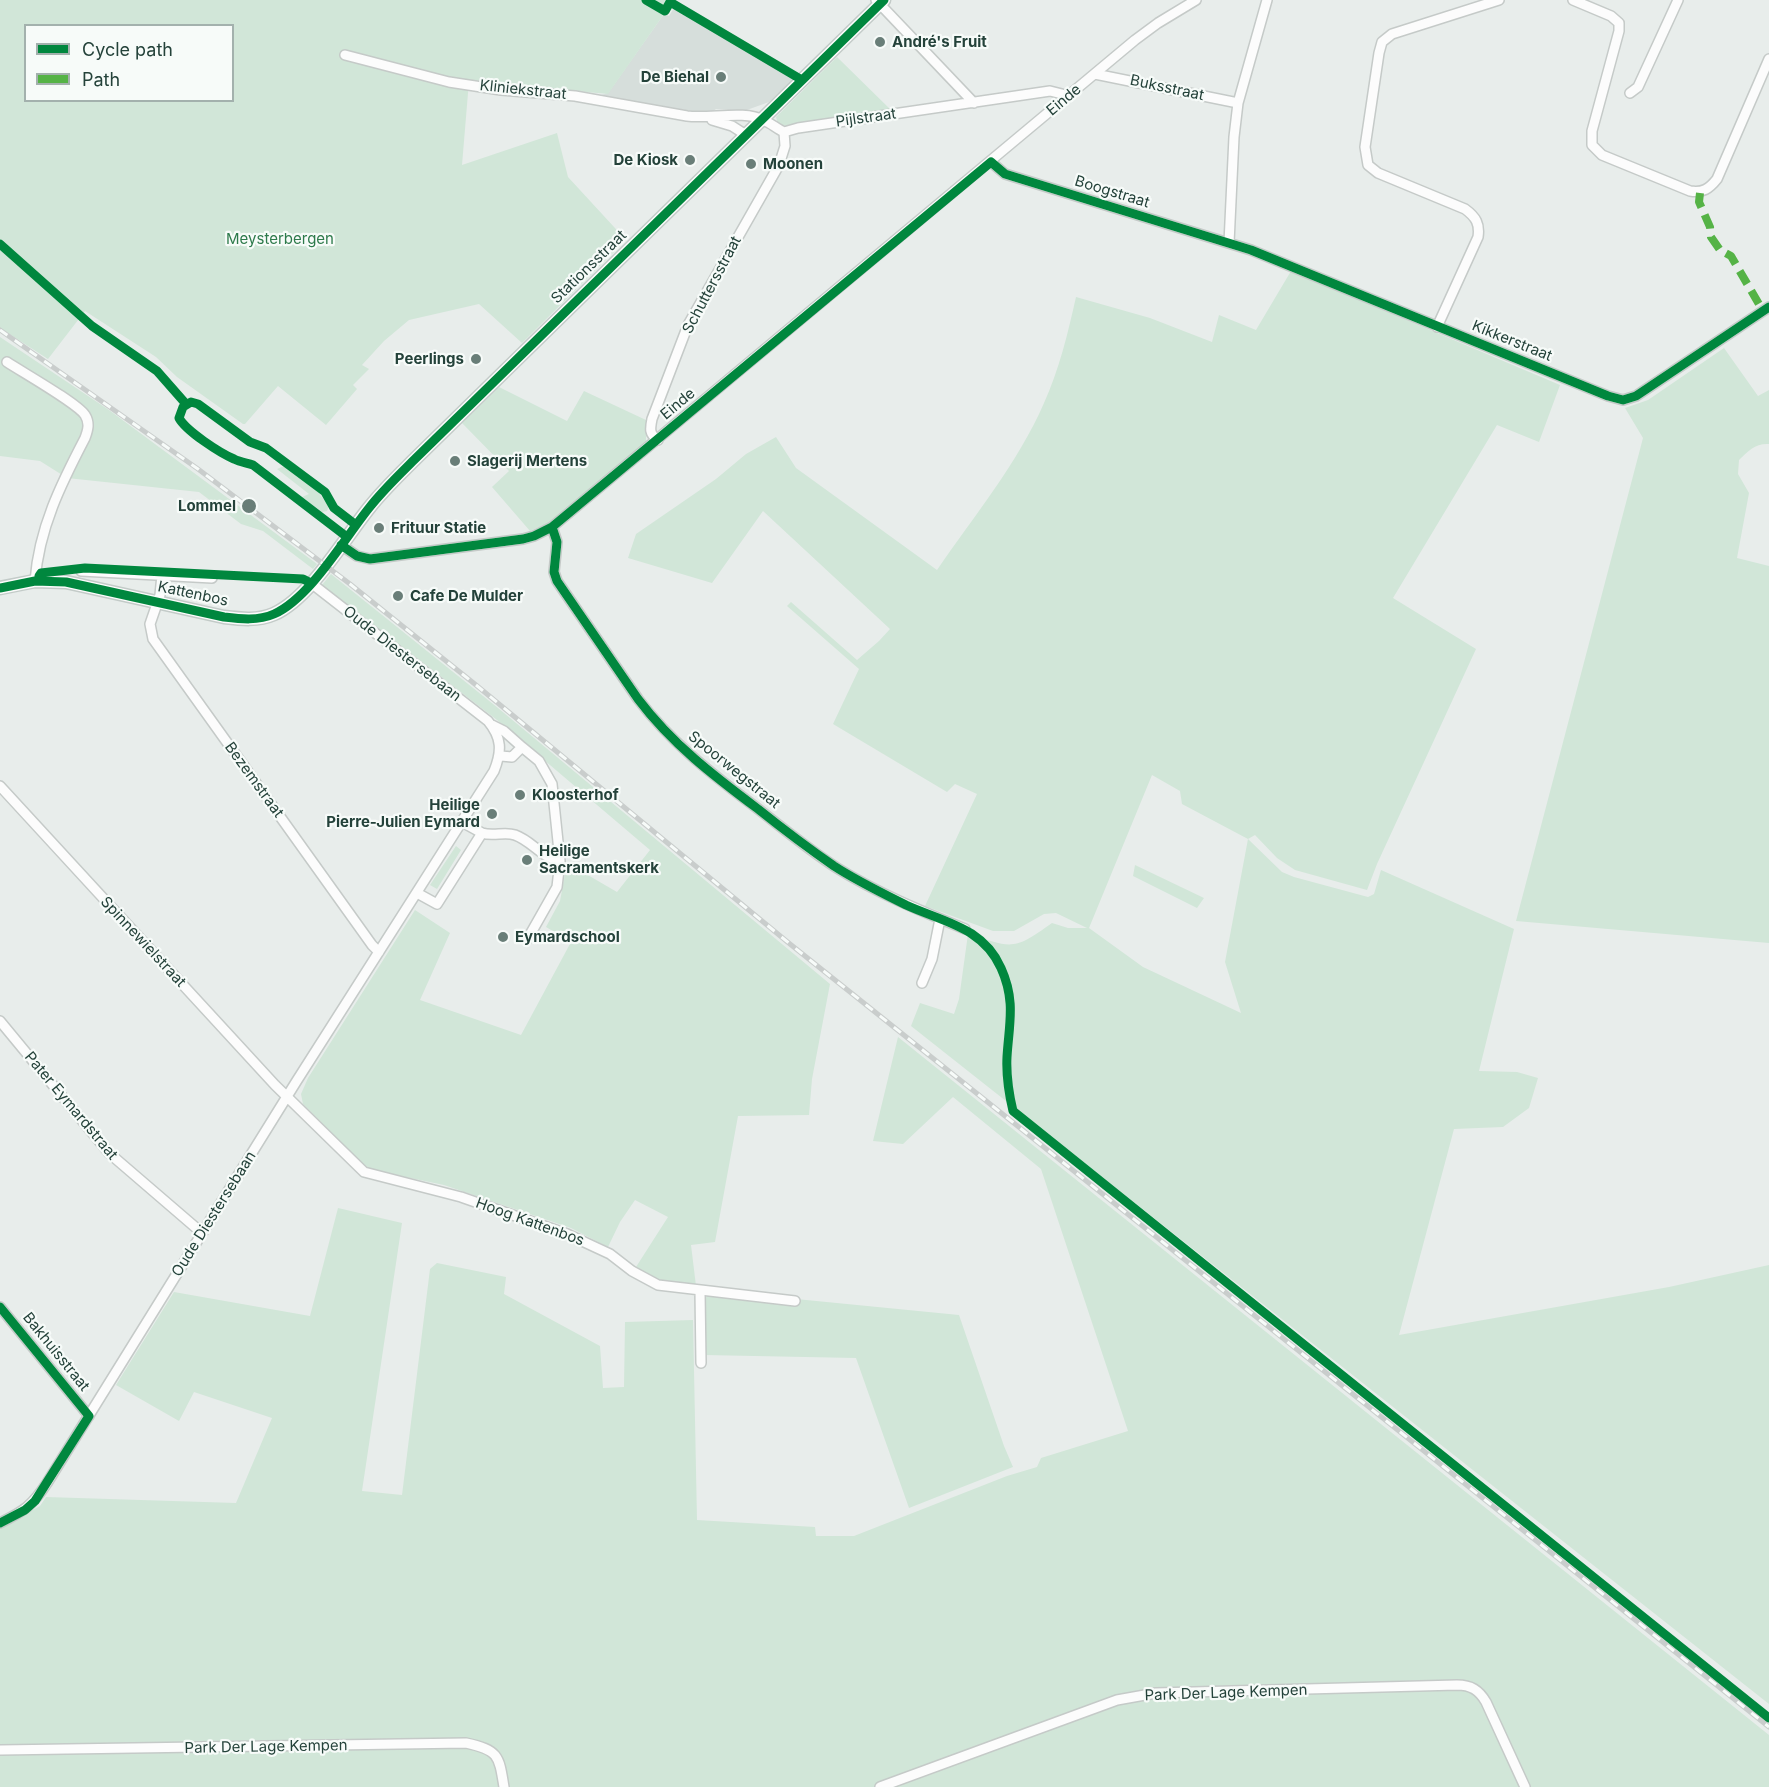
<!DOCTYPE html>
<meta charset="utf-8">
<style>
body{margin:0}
#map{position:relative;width:1769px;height:1787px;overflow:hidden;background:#e8edeb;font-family:Inter,sans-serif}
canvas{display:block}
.legend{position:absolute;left:24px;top:24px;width:210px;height:78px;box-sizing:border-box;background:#f7fbf9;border:2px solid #a3b1ad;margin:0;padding:8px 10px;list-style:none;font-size:18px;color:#24423a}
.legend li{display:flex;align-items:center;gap:12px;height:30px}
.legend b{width:30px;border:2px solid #a3b1ad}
</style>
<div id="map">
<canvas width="1769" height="1787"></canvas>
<ul class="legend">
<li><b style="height:8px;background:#00873e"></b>Cycle path</li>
<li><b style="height:8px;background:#55b346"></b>Path</li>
</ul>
</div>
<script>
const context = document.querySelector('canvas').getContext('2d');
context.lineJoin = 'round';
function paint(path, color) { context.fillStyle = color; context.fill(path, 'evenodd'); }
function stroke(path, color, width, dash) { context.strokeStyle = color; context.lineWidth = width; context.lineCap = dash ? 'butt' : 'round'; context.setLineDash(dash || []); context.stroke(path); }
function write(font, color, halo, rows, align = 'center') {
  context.font = font + ' Inter,sans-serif'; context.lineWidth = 4.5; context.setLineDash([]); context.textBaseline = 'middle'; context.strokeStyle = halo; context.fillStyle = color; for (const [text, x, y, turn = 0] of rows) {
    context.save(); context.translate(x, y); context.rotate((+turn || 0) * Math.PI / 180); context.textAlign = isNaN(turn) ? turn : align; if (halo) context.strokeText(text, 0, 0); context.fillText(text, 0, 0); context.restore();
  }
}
const built = new Path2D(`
 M674 8 794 79 769 102 744 111 716 109 712 112 691 111 602 97 601 95 608 93 664 14 669 16Z`);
const green = new Path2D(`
 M0 0H668L664 14 608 94 469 81 462 165 557 133 568 177 626 240 522 343 479 304 409 320 384 341 362 365 369 369 353 385 357 389 326 425 278 386 245 424H243L177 377 156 357 85 311 48 359 0 328ZM26 26H232V100H26Z
 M837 57 891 110 786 126 778 124 776 117Z
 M1291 271 1560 385 1539 442 1497 425 1393 598 1476 649 1377 864 1367 890 1295 870 1277 858 1255 835 1248 839 1282 872 1294 877 1368 897 1374 894 1381 870 1514 929 1479 1071 1517 1072 1538 1078 1529 1108 1503 1127 1454 1129 1399 1335 1669 1287 1769 1265V1704L911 1026 920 1003 954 1014 959 999 968 934C1013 948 1013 951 1052 923L1068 928H1087L1056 913 1044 914 1014 931H993L925 906 977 794 955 784 947 792 833 724 859 669 787 606 791 602 857 660 879 641 890 629 763 511 712 583 628 558 636 534 716 479 746 454 776 437 796 468 937 570C974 516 1018 463 1044 403 1059 370 1068 333 1076 297L1150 318 1212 342 1219 315 1256 330ZM1152 775 1180 791 1182 804 1248 839 1225 962 1241 1013 1143 967 1089 928Z
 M0 337 109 410 317 564 313 569 263 531 241 524 199 492 67 478 40 461 0 456Z
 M1724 348 1758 396 1769 390V444C1756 443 1748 451 1739 460L1738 474 1749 493 1737 558 1769 566V943L1516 921 1643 438 1625 408 1648 400Z
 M499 387 567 421 584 391 646 420V443L553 521 530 531 492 487 509 471 462 423Z
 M284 466 317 491 329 506 327 511 322 512 302 497 309 494 277 469Z
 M331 574 498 708 830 984 812 1079 809 1115 738 1116 715 1242 691 1245 696 1286 661 1281 636 1267 668 1217 635 1200 620 1222 608 1247 571 1228 444 1185 372 1170 362 1163 303 1104 301 1094 308 1078 415 910 450 933 420 1000 521 1035 571 942 546 927 560 901 567 863 617 892 650 850 497 720 322 585Z
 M456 846 461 850 437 889 430 885Z
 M1135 865 1204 898 1197 908 1133 876Z
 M898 1037 1769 1735V1787H0V1528L40 1506 46 1497 236 1503 272 1418 194 1392 179 1421 116 1385 174 1292 310 1316 338 1208 402 1223 362 1491 402 1495 430 1269 437 1263 506 1277 504 1294 600 1346 603 1388 624 1387 625 1322 693 1320 697 1520 815 1527 816 1536H854L1007 1476 1037 1467 1041 1458 1128 1431 1041 1169 953 1097 903 1144 873 1141Z
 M708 1294 796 1299 959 1315 1004 1446 1013 1467 909 1508 856 1358 704 1355 705 1299Z`);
const minor = new Path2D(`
 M876 0 974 103
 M1573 0 1611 16 1619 23V31L1592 131V145L1602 155 1690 191C1703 193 1709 189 1717 179L1769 59
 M345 55 449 82 501 90 575 96 687 116C709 119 745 110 763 120 771 123 777 129 784 132L798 128 1050 91 1062 94 1066 98
 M1095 74 1238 103
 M1630 93 1638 87 1678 0
 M712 120 732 126 746 135
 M991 162 1005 174 1251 250 1608 396 1623 400 1636 396 1769 307
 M1229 243 1234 137 1238 103 1267 0
 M1437 327 1478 237C1480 224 1476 217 1465 209L1378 173 1368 165 1365 147 1379 53 1382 42 1392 34 1499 0
 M7 362C22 372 77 403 85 415 90 423 88 430 85 438 61 484 39 528 35 581
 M658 440C649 434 650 429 652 419L688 325 779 165 785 146 784 132
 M552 527 557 542 554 572 557 581 638 699C669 740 708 771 749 802 778 824 806 848 837 868 877 893 921 911 965 929
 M341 545 357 556 370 559 523 539 534 536 552 527 1135 40 1158 23 1196 0
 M81 571 212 578
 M162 575 160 595 150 624 153 639 372 945 379 952
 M492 725 504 731 522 747
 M501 756 512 757 522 747 539 761 552 784 560 861 557 887 527 940
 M0 786 275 1085 364 1172 461 1197 567 1234 610 1254 632 1271 658 1285 795 1301
 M482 833C494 837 504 831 515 835 532 841 542 858 560 861
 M417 893 437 904 482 833 462 822
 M922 983 932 959 940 919
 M0 1021 109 1153 202 1233
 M700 1291 701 1363
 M0 1307 89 1416
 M0 1523C24 1511 32 1506 47 1483L296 1082 494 771C502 751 502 738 488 721L311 583
 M0 1750 466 1743C499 1750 499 1756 504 1787
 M880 1787 1117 1700 1156 1693 1457 1685C1471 1685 1479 1690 1486 1702L1525 1787`);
const secondary = new Path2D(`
 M0 588 35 581 66 582 224 617C241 619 258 621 274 614 310 598 344 539 369 508 383 490 400 474 416 458L884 0`);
const rail = new Path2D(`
 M0 330 198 469 350 584 476 685 790 944 1769 1727`);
const quiet = new Path2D(`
 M1700 193 1699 202 1710 227 1711 237 1720 250 1731 256 1763 311`);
const cycleway = new Path2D(`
 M646 0 665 11 670 2 802 80
 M0 244 92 326 157 371 186 404
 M552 527 557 542 554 572 557 581 638 699C672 744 714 776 758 809 783 829 808 848 834 866 857 881 882 893 906 905 943 922 983 927 1001 968 1016 1001 1009 1024 1007 1057 1006 1076 1009 1094 1013 1111L1769 1718
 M347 537 253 465C247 463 240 462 234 459 220 453 186 431 179 418L183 407 191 402 198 404 250 442 266 448 325 492 334 508 356 525
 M341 545 357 556 370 559 523 539 534 536 552 527 991 162 1005 174 1251 250 1608 396 1623 400 1636 396 1769 307
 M39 576 41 573 85 568 303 579 311 583
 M0 588 35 581 66 582 224 617C241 619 258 621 274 614 310 598 344 539 369 508 383 490 400 474 416 458L884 0
 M0 1307 89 1416 35 1501 25 1510 0 1523`);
const markers = [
 [880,42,6,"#697e78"],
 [721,77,6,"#697e78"],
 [690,160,6,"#697e78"],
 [751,164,6,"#697e78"],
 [476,359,6,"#697e78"],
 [455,461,6,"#697e78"],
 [249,506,8,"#697e78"],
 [379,528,6,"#697e78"],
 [398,596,6,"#697e78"],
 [520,795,6,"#697e78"],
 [492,814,6,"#697e78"],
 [527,860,6,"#697e78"],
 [503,937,6,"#697e78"]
];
const poiNames = [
 ["André's Fruit",892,42],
 ["De Biehal",709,77,"right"],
 ["De Kiosk",678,160,"right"],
 ["Moonen",763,164],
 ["Peerlings",464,359,"right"],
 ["Slagerij Mertens",467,461],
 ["Lommel",236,506,"right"],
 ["Frituur Statie",391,528],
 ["Cafe De Mulder",410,596],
 ["Kloosterhof",532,795],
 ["Heilige",480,805,"right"],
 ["Pierre-Julien Eymard",480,822,"right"],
 ["Heilige",539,851],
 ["Sacramentskerk",539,868],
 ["Eymardschool",515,937]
];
const streetNames = [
 ["Buksstraat",1167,88,12],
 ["Kliniekstraat",523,90,6],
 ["Einde",1064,100,-40],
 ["Pijlstraat",866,118,-8],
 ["Boogstraat",1112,192,17],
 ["Stationsstraat",589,267,-44],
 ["Schuttersstraat",712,285,-62],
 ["Kikkerstraat",1512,341,22],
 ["Einde",678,404,-40],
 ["Kattenbos",193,594,12],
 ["Oude Diestersebaan",402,654,38],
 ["Spoorwegstraat",734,770,39],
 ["Bezemstraat",254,780,54],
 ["Spinnewielstraat",143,942,47],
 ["Pater Eymardstraat",71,1106,50],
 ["Oude Diestersebaan",214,1214,-58],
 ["Hoog Kattenbos",530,1222,20],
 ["Bakhuisstraat",56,1352,51],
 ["Park Der Lage Kempen",1226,1693,-2],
 ["Park Der Lage Kempen",266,1747,-1]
];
const parkNames = [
 ["Meysterbergen",280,239]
];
paint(built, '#d6dedb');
paint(green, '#d1e6d8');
stroke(minor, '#c5cac8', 12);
stroke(secondary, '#c3cbc8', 15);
stroke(minor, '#fcfcfc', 9);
stroke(secondary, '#fcfcfc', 12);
stroke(rail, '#c9cdcc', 5);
stroke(rail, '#f7fbf9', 3, [9]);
stroke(quiet, '#55b346', 8, [15, 8]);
stroke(cycleway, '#00873e', 9);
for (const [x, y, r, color] of markers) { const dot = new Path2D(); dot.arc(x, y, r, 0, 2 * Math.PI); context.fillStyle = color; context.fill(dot); stroke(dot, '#f7fbf9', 2); }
write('bold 15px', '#24423a', '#f7fbf9', poiNames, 'left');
write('15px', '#24423a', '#f7fbf9', streetNames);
write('15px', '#2d7a4b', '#f7fbf9', parkNames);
</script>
